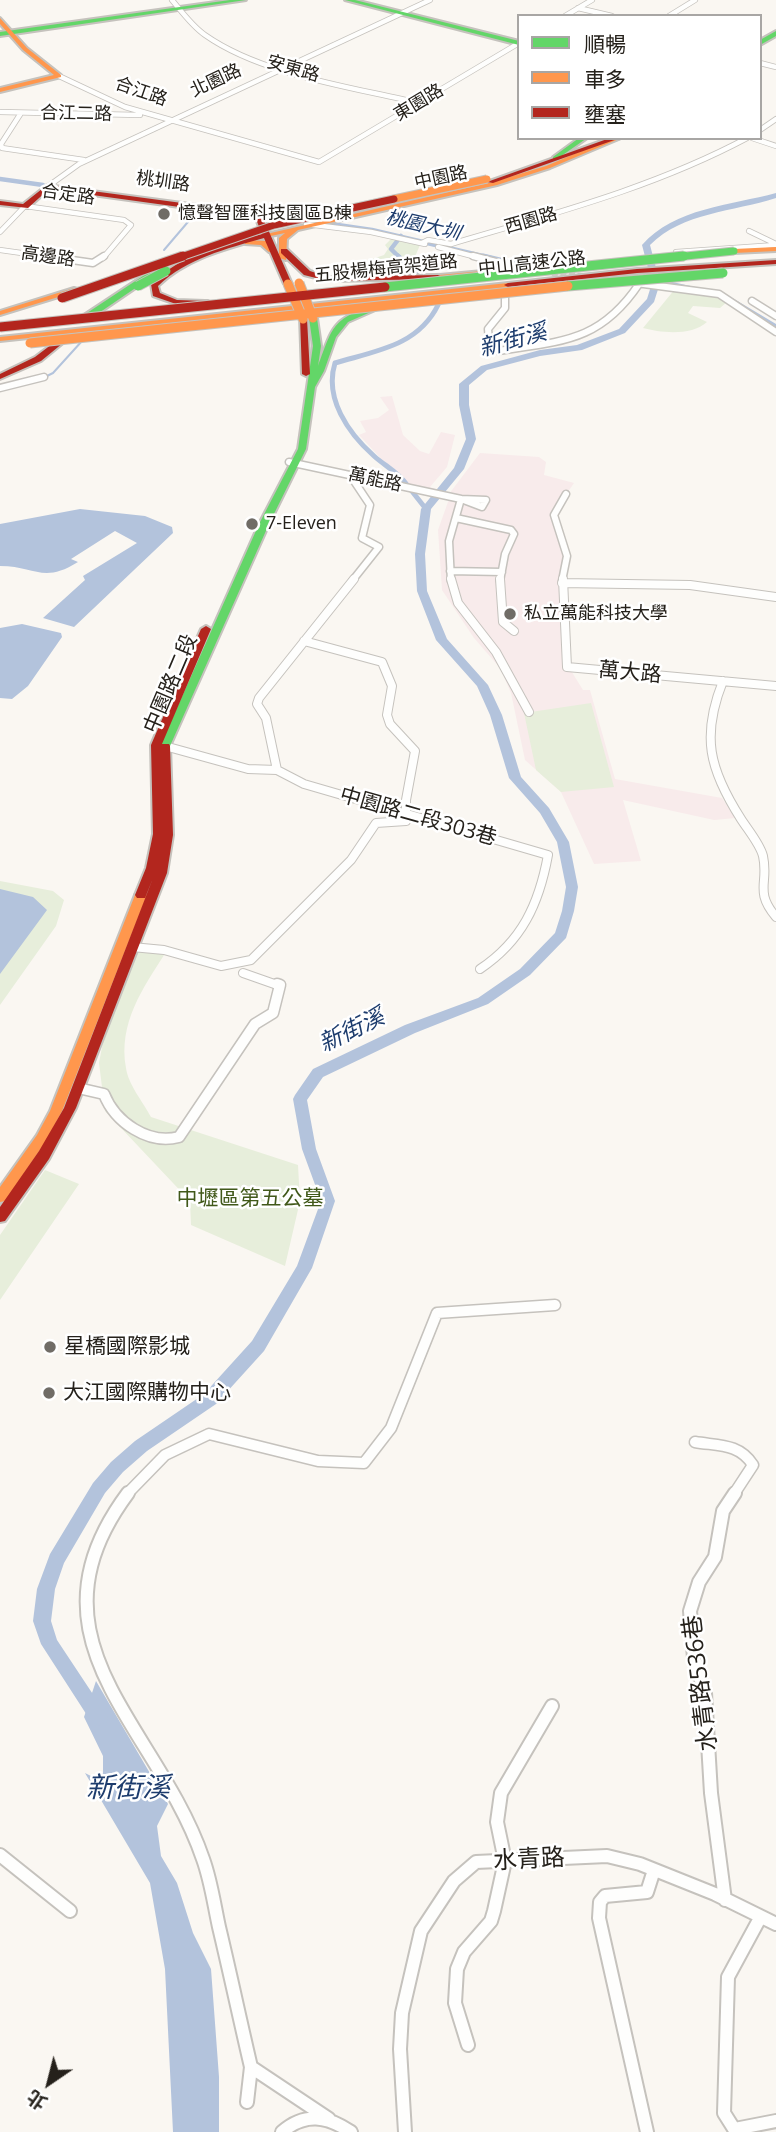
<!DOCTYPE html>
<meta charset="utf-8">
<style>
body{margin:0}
#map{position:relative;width:776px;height:2132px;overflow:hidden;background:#faf7f2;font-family:"Open Sans","Noto Sans TC",sans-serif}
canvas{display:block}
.legend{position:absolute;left:517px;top:14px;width:245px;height:126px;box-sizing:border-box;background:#fff;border:2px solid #a8a6a4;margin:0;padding:9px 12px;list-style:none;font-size:21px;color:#25211b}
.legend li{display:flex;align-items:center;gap:14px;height:35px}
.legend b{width:35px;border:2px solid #a8a6a4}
.north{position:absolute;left:14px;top:2048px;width:70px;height:70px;-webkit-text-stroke:5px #fff;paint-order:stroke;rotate:215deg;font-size:19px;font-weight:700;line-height:28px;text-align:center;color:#25211b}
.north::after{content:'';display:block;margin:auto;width:24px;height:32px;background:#25211b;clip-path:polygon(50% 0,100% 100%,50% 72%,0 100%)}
</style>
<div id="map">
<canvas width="776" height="2132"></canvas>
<ul class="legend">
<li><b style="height:9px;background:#63d668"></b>順暢</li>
<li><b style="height:9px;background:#ff974d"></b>車多</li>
<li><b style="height:9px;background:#b3261e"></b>壅塞</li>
</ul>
<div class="north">北</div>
</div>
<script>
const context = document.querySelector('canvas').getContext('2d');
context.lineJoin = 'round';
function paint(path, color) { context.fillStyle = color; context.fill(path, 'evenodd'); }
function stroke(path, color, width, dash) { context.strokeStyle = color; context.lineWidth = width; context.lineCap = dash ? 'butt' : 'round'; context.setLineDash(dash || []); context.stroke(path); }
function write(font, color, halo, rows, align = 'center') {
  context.font = font + ' "Open Sans","Noto Sans TC",sans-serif'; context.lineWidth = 5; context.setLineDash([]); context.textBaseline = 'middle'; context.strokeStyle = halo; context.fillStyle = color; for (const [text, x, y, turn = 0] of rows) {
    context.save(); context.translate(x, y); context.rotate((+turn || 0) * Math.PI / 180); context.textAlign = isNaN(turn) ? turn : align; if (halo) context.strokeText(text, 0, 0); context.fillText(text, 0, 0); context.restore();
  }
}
const education = new Path2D(`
 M392 396 403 435 420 451 429 454 441 432 455 435 447 467 430 487 449 494 480 453 539 457 546 462 544 475 574 483 551 517 566 555 565 661 583 690H590L615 779 722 798 735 818 714 820 623 800 641 861 594 864 561 792 525 760 511 693 500 668 474 638 442 590 438 530 449 499 411 491 359 435 366 432 360 421 378 418 389 410 380 397Z`);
const green = new Path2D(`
 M392 238 420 245 414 259 419 276 414 277 397 259 393 265 366 278 372 259 384 255 388 249 385 245Z
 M675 289 716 296 727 302 720 308 693 306 688 313 707 322C692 336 661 333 643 328Z
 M591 703 614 787 561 792 536 770 524 713Z
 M0 881 53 891 64 900 56 926 0 1005Z
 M136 949 166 952C143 988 118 1023 126 1068 128 1084 143 1102 151 1117L298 1165 300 1201 285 1266 191 1225 190 1201 105 1111 99 1063 105 1031Z
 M45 1170 79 1184 0 1300V1235Z`);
const water = new Path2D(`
 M80 509 145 516 172 527 173 533 74 627 43 618 85 580 83 576 137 543 115 531 71 559 78 562C43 584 35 566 0 566V524Z
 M22 624 61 633 62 637 28 686 12 699 0 698V628Z
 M0 889 33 897 47 910 0 974Z
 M96 1681 168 1804 157 1826 161 1856 177 1883 193 1933 211 1969 219 2077V2132H173L165 1969 150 1883 85 1773 97 1779 103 1773V1756L84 1717Z`);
const stream = new Path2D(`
 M164 250 199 209
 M45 377 53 373 82 341`);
const canalFar1 = new Path2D(`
 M0 179 43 185
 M268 216 276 217
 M317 222 372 230 491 258
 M400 258 391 249 401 236`);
const canal = new Path2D(`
 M398 256 416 273
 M483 256 521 265
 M665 283 724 296 776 327
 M407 485C398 472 385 466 374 456 348 433 324 398 335 363 375 351 418 346 438 305
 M411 490 426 509`);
const river = new Path2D(`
 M776 193V198C733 212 683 212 650 245L660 283 654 302 625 333 582 350 540 356 487 370 469 385V405L476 439 464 469 431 509 425 554 427 591 447 639 488 685 502 715 521 777 549 808 569 842 578 887 574 911 566 938 530 975 488 1004 415 1033 323 1077 307 1100 316 1149 335 1201 312 1268 264 1351 216 1404 147 1451 123 1472 105 1493 64 1563 55 1589 51 1621 57 1640 108 1717 106 1723 99 1726 92 1723 41 1644 33 1621 37 1589 50 1554 93 1483 111 1462 135 1441 204 1394 252 1341 297 1266 321 1201 302 1149 293 1099 295 1095 313 1069 405 1025 478 998 520 969 555 933 562 911 566 887 557 842 540 813 509 778 490 715 477 686 436 640 417 591 415 554 421 509 454 468 466 439 459 405V384L481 366 540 350 577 345 619 329 647 299 652 283 642 245C674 208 732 205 776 193Z`);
const streetTunnel = new Path2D(`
 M552 273 584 276`);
const streetFar4 = new Path2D(`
 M172 0C182 12 192 26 205 35 262 75 352 87 419 103
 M578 8 612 16
 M565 16 592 0
 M669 16 695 0
 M760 63 776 67
 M59 76 125 107 319 162 519 43
 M0 112 140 115
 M21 113 1 144 2 148 84 160
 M760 130 776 119
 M752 138 776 146
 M47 187 79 164 430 0
 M306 224 371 232 425 244
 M749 231 774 243
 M0 232 25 206 124 220 131 225 103 258
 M422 243 428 240 451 244C552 214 653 188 747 138
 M438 247 480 258
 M0 250 57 258
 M676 252 776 245`);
const streetFar3 = new Path2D(`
 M44 256 93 263 104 256
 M473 256 515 267
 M636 283 719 294 776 332
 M505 292V308L488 329 489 340 498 351C562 341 600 342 639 284
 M752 301 776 316
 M0 388 44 377
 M289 462 461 499
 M350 475 370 505 362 538 379 547 352 581
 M461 499 486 500 482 507Z
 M456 518 511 530 514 534 505 554 500 581
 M450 571 502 572
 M451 581 449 541 461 499
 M562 581 567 556 554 515 566 494`);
const streetFar2 = new Path2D(`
 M451 579 458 603 496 652 529 712
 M500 579 503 622 514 631
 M563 579 567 667 776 686
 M562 583 690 585 776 597
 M723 681C701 736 709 769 741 819 748 830 760 844 763 856 769 883 754 891 776 917
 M161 745 248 769 277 770 304 784 548 855C539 904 522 941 480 969
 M277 770 266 718 257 704 259 698 354 579
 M132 947 164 950 221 966 251 960 351 860 376 823 406 821V800L415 751 390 724 387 715 392 686 382 662 304 641
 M243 973 280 986`);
const streetFar1 = new Path2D(`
 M78 1088 104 1094C115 1122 148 1145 179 1137L255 1024 273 1013 280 985 277 984
 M695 1442C718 1446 739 1443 753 1465L734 1494
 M127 1494 165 1455 209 1434 318 1461 364 1463 391 1428 437 1313 555 1305`);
const street = new Path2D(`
 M128 1493C18 1641 157 1724 203 1859 211 1881 214 1904 219 1927 230 1973 240 2020 251 2067
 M0 1855 70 1911
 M725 1900 711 1793 705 1693 694 1658 690 1611 699 1582 715 1557 723 1511 735 1493
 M468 2045 455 2003 457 1969 464 1952 491 1921 494 1911 505 1861 497 1822 501 1793 552 1706
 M247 2102 251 2067 329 2119
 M735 2129 776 2121
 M282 2132C305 2112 327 2116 351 2132
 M405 2132 400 2049 402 2013 421 1931 454 1881 476 1862 607 1856 640 1864 715 1894 776 1924
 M647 2132 599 1918 600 1902 605 1896 647 1892 654 1870
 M736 2132 724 2113 728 1977 760 1918`);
const fast = new Path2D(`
 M230 0H246L0 36V32Z
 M345 0H355L519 41V45Z
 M776 31V36L760 45V40Z
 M579 138H587L557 159H553V157Z
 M149 272 156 274 90 319H84V315Z
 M375 305 382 307 348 322 336 337 324 371 315 387 306 449 269 524 170 746 165 749 161 748 160 746 259 524 298 449 313 346 309 318 313 316 317 318 321 346 318 366C333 326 332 319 375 305Z`);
const slow = new Path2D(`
 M0 18 27 48 61 75V77L0 92V88L54 75 23 50 0 24Z
 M612 138H621L550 168 497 185 298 230 287 239 286 260 279 258V238L285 233 266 237 262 235 493 182 546 166Z
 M245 240 266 241 276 250 269 252 261 245 245 244Z
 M776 247V251L734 253 730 251 734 249Z
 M536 266 540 268 539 270 440 279 436 277 440 275Z
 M508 283H511V287L0 341V337Z
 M74 288 81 290 0 315V311Z
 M141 891 147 895 62 1111 46 1141 5 1201 0 1202V1187L37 1135 50 1111 135 895Z`);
const jam = new Path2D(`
 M610 138H620L493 183 487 182Z
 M47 185 257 213 263 218 292 284 288 286 284 284 264 238C226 249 187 258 158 286L160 293 177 300 205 301H208V305L176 304 153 296 151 284C182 254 222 245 262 234L256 219 252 217 49 189 28 208 0 205V201L23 204Z
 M281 249H287L310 271 328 277 438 275 442 277 438 279 328 281 304 275 281 253Z
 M776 260V264L637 273 508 287 504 285 508 283 637 269Z
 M300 317 307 319 310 374 306 376 302 374Z
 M56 341 63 343 41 361 0 379V374L35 357Z
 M206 626 211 629 162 744H169L170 746 173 835 167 873 76 1108 49 1159 5 1221 0 1222V1207L39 1151 64 1108 153 878 145 898H137L135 895 146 868 153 834 151 745 201 629Z`);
const fastBridgeFar1 = new Path2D(`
 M667 258 734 251`);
const fastBridge = new Path2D(`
 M138 286 166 271
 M568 286 723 273
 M385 287 684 256`);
const slowBridgeFar1 = new Path2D(`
 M394 199 487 179`);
const slowBridge = new Path2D(`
 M299 283 313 318
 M288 284 303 319
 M30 343 568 286`);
const jamBridgeFar1 = new Path2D(`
 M178 258 274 225 394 199`);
const jamBridge = new Path2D(`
 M62 298 183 256
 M0 327 385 287`);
const markers = [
 [164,214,7,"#706c66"],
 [252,524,7,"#706c66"],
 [510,614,7,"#706c66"],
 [50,1347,7,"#706c66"],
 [49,1393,7,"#706c66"]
];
const farStreetnames = [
 ["安東路",293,69,16],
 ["北園路",216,81,-25],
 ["合江路",141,92,19],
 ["東園路",419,103,-31],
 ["合江二路",76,114,1],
 ["中園路",441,178,-12],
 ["桃圳路",163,182,8],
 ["合定路",68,195,8],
 ["西園路",531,221,-16],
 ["高邊路",48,257,8],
 ["中山高速公路",532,264,-6],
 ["五股楊梅高架道路",386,269,-6],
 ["萬能路",375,480,12]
];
const farPoinames = [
 ["憶聲智匯科技園區B棟",178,214],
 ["7-Eleven",266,524],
 ["私立萬能科技大學",524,614]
];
const farWaternames = [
 ["桃園大圳",423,226,13]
];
const streetNames = [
 ["萬大路",630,673,5],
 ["中園路二段",171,684,-67],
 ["中園路二段303巷",418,817,16]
];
const parkNames = [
 ["中壢區第五公墓",250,1199]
];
const poiNames = [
 ["星橋國際影城",64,1347],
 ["大江國際購物中心",63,1393]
];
const waterNames = [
 ["新街溪",513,341,-15],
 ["新街溪",352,1031,-26]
];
const nearStreetnames = [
 ["水青路536巷",701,1683,-97],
 ["水青路",529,1860,-3]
];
const nearWaternames = [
 ["新街溪",128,1789]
];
paint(education, '#f8ebeb');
paint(green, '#e7eedb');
paint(water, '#b3c3dc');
stroke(stream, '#b3c3dc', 2);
stroke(canalFar1, '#b3c3dc', 4.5);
stroke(canal, '#b3c3dc', 5);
paint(river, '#b3c3dc');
stroke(streetTunnel, '#cfccc7', 6, [6, 2.5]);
stroke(streetFar4, '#c5c2bd', 6);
stroke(streetFar3, '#c5c2bd', 9);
stroke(streetFar2, '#c5c2bd', 10);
stroke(streetFar1, '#c5c2bd', 13);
stroke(street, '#c5c2bd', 16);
stroke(fast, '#c5c2bd', 4);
stroke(slow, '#c5c2bd', 4);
stroke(jam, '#c5c2bd', 4);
stroke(streetFar4, '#fefefd', 4.5);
stroke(streetFar3, '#fefefd', 6);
stroke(streetFar2, '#fefefd', 8);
stroke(streetFar1, '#fefefd', 10);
stroke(street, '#fefefd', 12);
paint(fast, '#63d668');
paint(slow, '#ff974d');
paint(jam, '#b3261e');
stroke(fastBridgeFar1, '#c5c2bd', 9, []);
stroke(fastBridge, '#c5c2bd', 11, []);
stroke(slowBridgeFar1, '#c5c2bd', 9, []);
stroke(slowBridge, '#c5c2bd', 11, []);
stroke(jamBridgeFar1, '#c5c2bd', 9, []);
stroke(jamBridge, '#c5c2bd', 11, []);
stroke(fastBridgeFar1, '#63d668', 7);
stroke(fastBridge, '#63d668', 9);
stroke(slowBridgeFar1, '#ff974d', 7);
stroke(slowBridge, '#ff974d', 9);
stroke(jamBridgeFar1, '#b3261e', 7);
stroke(jamBridge, '#b3261e', 9);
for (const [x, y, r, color] of markers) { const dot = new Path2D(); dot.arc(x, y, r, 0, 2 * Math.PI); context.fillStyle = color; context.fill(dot); stroke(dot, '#fff', 2.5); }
write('18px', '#25211b', '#fff', farStreetnames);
write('18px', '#25211b', '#fff', farPoinames, 'left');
write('italic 19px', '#1d3c6d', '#fff', farWaternames);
write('21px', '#25211b', '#fff', streetNames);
write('21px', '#41591a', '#fff', parkNames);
write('21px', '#25211b', '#fff', poiNames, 'left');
write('italic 23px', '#1d3c6d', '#fff', waterNames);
write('24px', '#25211b', '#fff', nearStreetnames);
write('italic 28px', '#1d3c6d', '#fff', nearWaternames);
</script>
